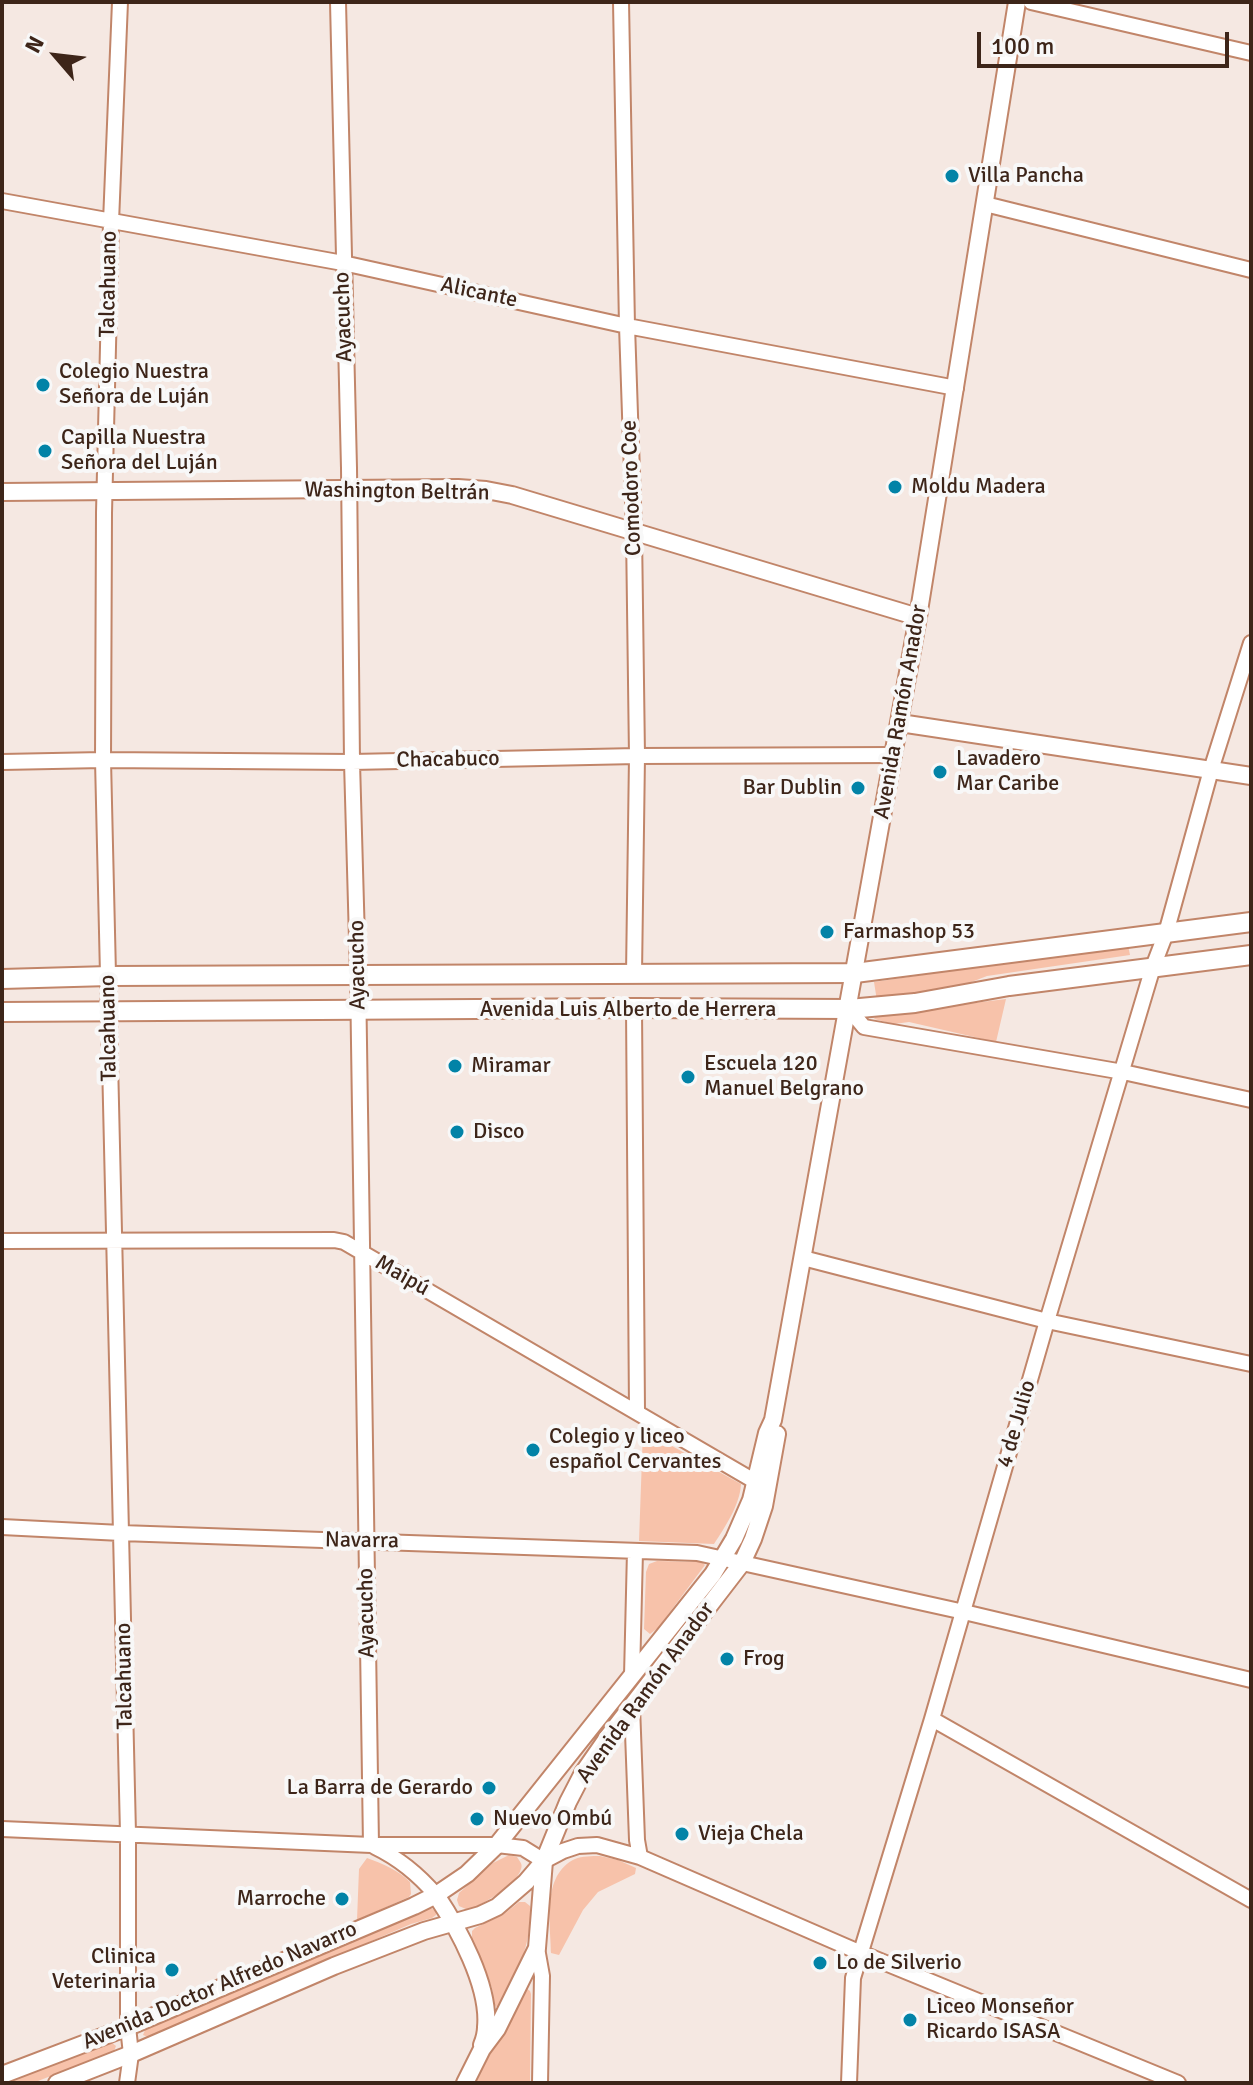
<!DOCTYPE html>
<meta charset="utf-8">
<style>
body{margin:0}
#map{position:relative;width:1253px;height:2085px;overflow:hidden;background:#f5e8e2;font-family:Signika,sans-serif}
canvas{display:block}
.frame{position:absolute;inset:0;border:4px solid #3d2519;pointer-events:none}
.north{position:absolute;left:16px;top:16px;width:80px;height:80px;-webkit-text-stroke:6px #f8f8f8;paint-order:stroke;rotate:298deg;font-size:22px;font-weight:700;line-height:32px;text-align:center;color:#3d2519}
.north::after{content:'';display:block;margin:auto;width:28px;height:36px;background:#3d2519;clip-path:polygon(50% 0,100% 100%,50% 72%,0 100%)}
.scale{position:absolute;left:977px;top:32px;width:252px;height:36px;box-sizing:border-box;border:4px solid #3d2519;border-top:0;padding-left:10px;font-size:24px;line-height:28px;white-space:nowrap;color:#3d2519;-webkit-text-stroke:6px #f8f8f8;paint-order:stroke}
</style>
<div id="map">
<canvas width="1253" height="2085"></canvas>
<div class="frame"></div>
<div class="north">N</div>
<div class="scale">100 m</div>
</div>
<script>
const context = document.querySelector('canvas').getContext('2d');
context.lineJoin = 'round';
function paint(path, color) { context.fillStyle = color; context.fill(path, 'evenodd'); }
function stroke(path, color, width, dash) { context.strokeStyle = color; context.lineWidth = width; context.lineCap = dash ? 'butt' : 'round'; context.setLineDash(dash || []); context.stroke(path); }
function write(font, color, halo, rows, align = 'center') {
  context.font = font + ' Signika,sans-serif'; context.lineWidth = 8; context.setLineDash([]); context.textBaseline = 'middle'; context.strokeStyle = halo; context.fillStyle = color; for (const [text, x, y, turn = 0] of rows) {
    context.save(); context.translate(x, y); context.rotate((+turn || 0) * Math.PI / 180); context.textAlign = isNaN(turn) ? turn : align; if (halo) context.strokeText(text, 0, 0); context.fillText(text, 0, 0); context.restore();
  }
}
const green = new Path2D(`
 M1128 945 1130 955 987 976 956 988 877 1001 874 982Z
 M1006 999 996 1042 909 1022 894 1024 874 1019 877 1015Z
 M643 1430 741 1484C740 1505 725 1527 714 1544L639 1541Z
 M657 1561 702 1562 705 1565 658 1628 650 1634 644 1629 646 1572 649 1564Z
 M509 1855 517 1857C520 1862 523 1864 521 1869 516 1886 483 1904 468 1910L459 1906 457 1900 459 1893 493 1863Z
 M600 1856 618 1860 636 1868 635 1874 598 1892 583 1910 559 1955 551 1953C551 1924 541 1875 575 1859 582 1856 592 1856 600 1856Z
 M367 1858C383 1864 398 1870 410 1882L411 1894 409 1897 357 1920 359 1869Z
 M519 1902H525L530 1906C532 1946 517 1972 499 2006L496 2007 494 2003 492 1988 472 1939V1931L475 1928 504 1914Z
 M429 1907 436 1911V1915L432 1918 411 1924 153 2035 148 2037 143 2035 145 2030Z
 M526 1988 530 1991 531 1994 530 2083H476L520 1992Z
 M111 2042 116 2046 114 2051 33 2083H5Z`);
const minor = new Path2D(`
 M120 2 111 222 104 513 103 760 128 1833V2027L131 2054 127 2083
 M338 2 349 468 352 762 358 976 371 1845
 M621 2 627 326 634 532 637 756 634 974
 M1031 2 1251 53
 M2 201 343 263 627 326 956 388
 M985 204 1251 270
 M2 762 103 760 352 762 637 756 894 755
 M634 1008 637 1411
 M849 1009 864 1027 1123 1072 1251 1100
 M2 1241 334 1240 344 1242 756 1482
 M803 1258 1047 1321 1251 1364
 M2 1527 121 1533 697 1553 964 1612 1251 1680
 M632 1676 635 1551
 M632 1706 637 1840 640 1857
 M932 1719 1251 1900
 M2 1829 371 1845H497L523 1848 544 1861 563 1851 578 1846 597 1845 640 1857 861 1953 1178 2083
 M375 1847C400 1859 418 1874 436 1895
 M537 1948 542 1976 540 2083
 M849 2083 853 1978 932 1719 1047 1321 1153 967 1166 933 1211 770 1251 643`);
const tertiary = new Path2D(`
 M2 492 458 488 486 490 512 495 918 617
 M900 723 1251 776
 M436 1895C458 1928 490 1986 486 2027 486 2033 484 2040 482 2045
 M2 2075 128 2027 414 1906 436 1895 467 1874 497 1845 713 1574 734 1539 751 1500 767 1433 773 1420 918 617 1017 2
 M57 2083 131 2054 334 1966 424 1931 480 1915 497 1907 526 1882 544 1861 568 1802 583 1773 608 1737 742 1563 753 1539 764 1506 777 1434
 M465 2083 482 2049 497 2029 537 1948 544 1861`);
const secondary = new Path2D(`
 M2 979 109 976 855 973 1251 922
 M2 1012 634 1008 849 1009 915 1003 1009 986 1251 955`);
const markers = [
 [952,176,8,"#0283a7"],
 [43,385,8,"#0283a7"],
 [45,451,8,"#0283a7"],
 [895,487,8,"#0283a7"],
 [940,772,8,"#0283a7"],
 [858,788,8,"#0283a7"],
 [827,932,8,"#0283a7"],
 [455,1066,8,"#0283a7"],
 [688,1077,8,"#0283a7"],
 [457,1132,8,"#0283a7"],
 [533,1450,8,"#0283a7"],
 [727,1659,8,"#0283a7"],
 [489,1788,8,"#0283a7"],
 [477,1819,8,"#0283a7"],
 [682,1834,8,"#0283a7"],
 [342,1899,8,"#0283a7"],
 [820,1963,8,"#0283a7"],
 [172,1970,8,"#0283a7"],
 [910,2020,8,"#0283a7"]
];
const poiNames = [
 ["Villa Pancha",968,176],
 ["Colegio Nuestra",59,372],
 ["Señora de Luján",59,397],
 ["Capilla Nuestra",61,438],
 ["Señora del Luján",61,463],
 ["Moldu Madera",911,487],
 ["Lavadero",956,759],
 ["Mar Caribe",956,784],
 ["Bar Dublin",842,788,"right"],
 ["Farmashop 53",843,932],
 ["Escuela 120",704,1064],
 ["Manuel Belgrano",704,1089],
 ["Miramar",471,1066],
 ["Disco",473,1132],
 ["Colegio y liceo",549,1437],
 ["español Cervantes",549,1462],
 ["Frog",743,1659],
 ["La Barra de Gerardo",473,1788,"right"],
 ["Nuevo Ombú",493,1819],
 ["Vieja Chela",698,1834],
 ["Marroche",326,1899,"right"],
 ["Clinica",156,1957,"right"],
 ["Veterinaria",156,1982,"right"],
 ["Lo de Silverio",836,1963],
 ["Liceo Monseñor",926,2007],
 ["Ricardo ISASA",926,2032]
];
const streetNames = [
 ["Talcahuano",109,284,-89],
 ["Alicante",479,293,12],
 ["Ayacucho",344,317,-92],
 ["Comodoro Coe",632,488,-92],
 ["Washington Beltrán",397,492,1],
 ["Avenida Ramón Anador",901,712,-80],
 ["Chacabuco",448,760,-1],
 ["Ayacucho",358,965,-91],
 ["Avenida Luis Alberto de Herrera",628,1010],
 ["Talcahuano",109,1028,-91],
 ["Maipú",402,1276,30],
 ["4 de Julio",1017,1424,-74],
 ["Navarra",362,1541,1],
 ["Ayacucho",367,1613,-91],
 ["Talcahuano",125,1676,-91],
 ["Avenida Ramón Anador",646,1693,-54],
 ["Avenida Doctor Alfredo Navarro",220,1986,-23]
];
paint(green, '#f7c2aa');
stroke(minor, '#c18569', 18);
stroke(tertiary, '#c18569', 20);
stroke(secondary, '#c18569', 22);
stroke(minor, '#fff', 14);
stroke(tertiary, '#fff', 16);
stroke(secondary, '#fff', 18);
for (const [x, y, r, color] of markers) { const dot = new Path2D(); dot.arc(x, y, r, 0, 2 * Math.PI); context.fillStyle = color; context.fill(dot); stroke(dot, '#f8f8f8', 3); }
write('22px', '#3d2519', '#f8f8f8', poiNames, 'left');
write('22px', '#3d2519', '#f8f8f8', streetNames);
</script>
